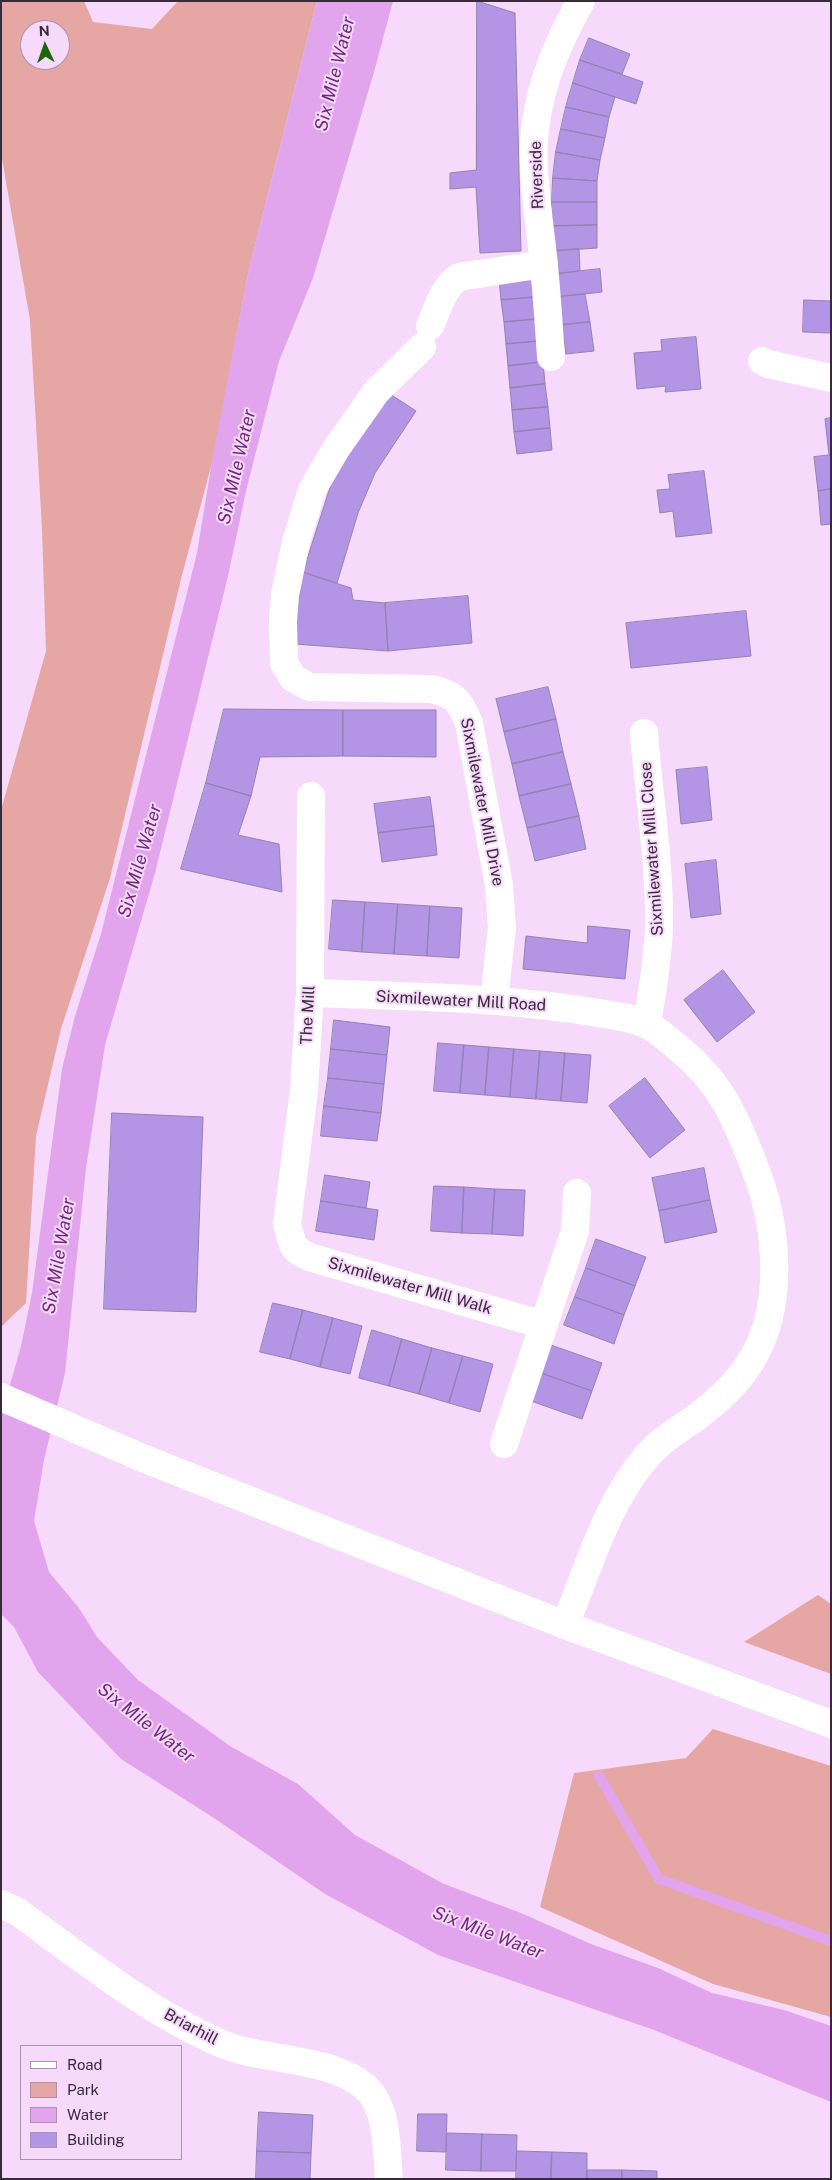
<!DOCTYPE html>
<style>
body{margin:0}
#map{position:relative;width:832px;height:2180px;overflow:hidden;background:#f6d9fb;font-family:"Public Sans",sans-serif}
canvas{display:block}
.frame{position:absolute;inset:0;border:2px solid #382a3a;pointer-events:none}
.legend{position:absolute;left:20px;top:2045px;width:162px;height:115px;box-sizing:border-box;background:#f6d9fb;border:1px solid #aa93ae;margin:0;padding:6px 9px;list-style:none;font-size:15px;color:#382a3a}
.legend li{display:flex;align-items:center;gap:10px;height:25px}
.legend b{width:25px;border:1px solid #aa93ae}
.north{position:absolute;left:20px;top:20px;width:50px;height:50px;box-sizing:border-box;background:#f6d9fb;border:1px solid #aa93ae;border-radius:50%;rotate:357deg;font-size:14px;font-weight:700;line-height:20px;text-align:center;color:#382a3a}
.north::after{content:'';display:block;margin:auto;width:18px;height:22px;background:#186807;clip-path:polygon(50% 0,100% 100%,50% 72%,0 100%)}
</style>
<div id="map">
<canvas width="832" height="2180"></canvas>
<div class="frame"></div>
<ul class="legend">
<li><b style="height:6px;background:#fff"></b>Road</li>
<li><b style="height:14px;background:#e6a6a4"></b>Park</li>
<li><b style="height:14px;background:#e1a4ed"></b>Water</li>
<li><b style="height:14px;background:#b394e5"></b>Building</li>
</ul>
<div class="north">N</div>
</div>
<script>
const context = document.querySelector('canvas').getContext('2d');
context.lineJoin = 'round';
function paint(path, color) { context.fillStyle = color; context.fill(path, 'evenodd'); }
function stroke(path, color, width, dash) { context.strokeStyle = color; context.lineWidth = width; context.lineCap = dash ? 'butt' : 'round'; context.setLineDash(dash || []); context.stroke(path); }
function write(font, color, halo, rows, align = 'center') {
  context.font = font + ' "Public Sans",sans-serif'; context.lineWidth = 4; context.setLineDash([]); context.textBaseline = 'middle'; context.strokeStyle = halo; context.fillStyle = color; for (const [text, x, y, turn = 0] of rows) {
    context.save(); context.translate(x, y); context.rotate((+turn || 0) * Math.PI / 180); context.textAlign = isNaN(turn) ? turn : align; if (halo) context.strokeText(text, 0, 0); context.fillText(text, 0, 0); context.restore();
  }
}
const green = new Path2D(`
 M1 1H84L93 22 152 29 178 1H317L249 269 213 459 181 579 110 878 61 1029 36 1136 26 1303 1 1327V810L46 651 42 529 30 320 1 153ZM30 30H60V60H30Z
 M818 1595 831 1604V1674L744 1642Z
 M713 1729 831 1766V2017L713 1984 540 1907 574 1773 686 1758Z`);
const water = new Path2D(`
 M317 1H393L374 72 313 278 279 361 246 491 228 576 155 873 105 1045 86 1168 65 1373 44 1460 34 1521 49 1572 79 1608 97 1637 138 1680 230 1746 298 1784 355 1835 444 1884 521 1913 591 1944 658 1968 712 1993 784 2010 831 2026V2102L654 2030 438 1955 325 1894 214 1818 121 1759 38 1672 14 1627 1 1614V1417L21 1346 32 1293 62 1069 75 1016 101 934 197 553 213 455 249 269Z`);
const stream = new Path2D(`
 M599 1776 659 1879 831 1941`);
const building = new Path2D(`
 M477 1 515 13 521 251 480 253 476 187 450 189V173L476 170Z
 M589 38 630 54 622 74 580 60Z
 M580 60 643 82 636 104 573 83Z
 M573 83 615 97 609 117 566 107Z
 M566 107 609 117 605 138 561 129Z
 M561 129 605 138 600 160 556 152Z
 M556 152 600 160 597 181 553 178Z
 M553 178 597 181V202H552Z
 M552 202H597V225L553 226Z
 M597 225V248L553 251V226Z
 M579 249 580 271 555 274 553 251Z
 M600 269 602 292 557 297 555 274Z
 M535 275 537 297 501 300 499 278Z
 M585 294 590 322 562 325 557 297Z
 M537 297 539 319 504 322 501 300Z
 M804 300 831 301V333L803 332Z
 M539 319 541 341 506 344 504 322Z
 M590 322 594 351 566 354 562 325Z
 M696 337 701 389 665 392 666 386 637 389 634 353 662 351 661 340Z
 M541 341 543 362 508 366 506 344Z
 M543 362 545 384 510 388 508 366Z
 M545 384 548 407 512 410 510 388Z
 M384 390 416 411 375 473 358 513 337 583 303 572 341 453Z
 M548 407 550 428 514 432 512 410Z
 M831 418V455H829L825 419Z
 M550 428 552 450 517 454 514 432Z
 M829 455H831V489L818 491 814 457Z
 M704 471 712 533 676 537 673 511 660 513 657 490 670 489 668 475Z
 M831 489V524L821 525 818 491Z
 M295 570 351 588 353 600 385 603 388 651 295 644Z
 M468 596 472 643 388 651 385 603Z
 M746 611 751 656 631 668 626 623Z
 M548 687 556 719 504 732 496 699Z
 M224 709 343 710V756L260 757 251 796 206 783Z
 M343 710H436V757L343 756Z
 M556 719 563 752 512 764 504 732Z
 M563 752 571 784 519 796 512 764Z
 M707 767 712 820 681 824 676 770Z
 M206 783 251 796 238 835 279 844 282 892 181 869Z
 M571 784 579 816 527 828 519 796Z
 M430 797 434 826 378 833 374 804Z
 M579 816 586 849 535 861 527 828Z
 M434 826 437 855 382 862 378 833Z
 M716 860 721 914 691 918 685 864Z
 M333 900 365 902 362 952 329 949Z
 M365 902 398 904 394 954 362 952Z
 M398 904 430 906 427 956 394 954Z
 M430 906 462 908 459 958 427 956Z
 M588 926 630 930 625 979 523 969 526 936 587 943Z
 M723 970 755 1012 717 1042 684 1000Z
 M334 1020 390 1027 387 1055 331 1049Z
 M438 1043 464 1045 460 1093 434 1091Z
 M464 1045 489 1047 485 1095 460 1093Z
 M489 1047 514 1049 510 1097 485 1095Z
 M331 1049 387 1055 384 1084 328 1078Z
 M514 1049 540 1051 536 1099 510 1097Z
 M540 1051 565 1053 561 1101 536 1099Z
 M565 1053 591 1055 587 1103 561 1101Z
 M328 1078 384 1084 381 1113 324 1106Z
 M645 1078 685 1130 650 1158 609 1106Z
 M324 1106 381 1113 377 1141 321 1136Z
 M112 1113 203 1117 196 1312 104 1309Z
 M704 1168 710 1200 659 1211 652 1178Z
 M325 1175 370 1182 366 1208 321 1201Z
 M434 1186 464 1187 462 1233 431 1231Z
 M464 1187 495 1189 492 1234 462 1233Z
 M495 1189 525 1190 523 1236 492 1234Z
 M710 1200 717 1232 665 1243 659 1211Z
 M321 1201 378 1210 374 1240 316 1231Z
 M596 1239 646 1257 635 1286 586 1268Z
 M586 1268 635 1286 624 1315 575 1297Z
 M575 1297 624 1315 614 1344 564 1325Z
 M273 1303 303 1310 290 1359 260 1352Z
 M303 1310 333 1318 320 1367 290 1359Z
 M333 1318 362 1326 350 1374 320 1367Z
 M372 1330 402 1339 389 1386 359 1378Z
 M402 1339 432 1348 419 1394 389 1386Z
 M548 1344 602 1363 592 1391 538 1372Z
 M432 1348 463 1356 449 1403 419 1394Z
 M463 1356 493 1364 480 1412 449 1403Z
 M538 1372 592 1391 582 1419 528 1400Z
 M259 2112 313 2115 311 2153 257 2151Z
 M418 2114H447L446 2152 417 2151Z
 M447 2133 482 2134 481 2171 446 2170Z
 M482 2134 517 2135 516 2171H481Z
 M257 2151 311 2153 310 2179H256Z
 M517 2151 552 2152 551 2179H516Z
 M552 2152 587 2153V2179H551Z
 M587 2170H622V2179H587Z
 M622 2170 657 2171V2179H622Z`);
const minor = new Path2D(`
 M430 326C437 310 443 287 459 277L544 264
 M422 347 376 392 336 449 312 490 296 542 285 595 283 621 284 663 293 678 309 687 431 689C455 694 460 701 469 723L499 885 502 928 494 1000
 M551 357C549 327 547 297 544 266 540 221 529 167 536 122 542 79 560 38 581 1
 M762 361 768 364 831 378
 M644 733C649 797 660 863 659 927 658 960 652 992 647 1025
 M311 796 310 993 304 1091 287 1224 293 1245 298 1251 309 1257 544 1325
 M310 993C400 996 490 997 579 1010 600 1014 626 1015 646 1024 657 1029 667 1039 676 1046 721 1082 735 1116 755 1168 776 1221 783 1292 760 1344 746 1376 721 1399 694 1419 678 1430 661 1440 648 1455 606 1503 589 1567 565 1625
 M504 1444 575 1231 577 1193
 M1 1904 18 1912C83 1959 148 2012 222 2044 263 2061 329 2057 364 2086 389 2107 386 2149 389 2179`);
const highway = new Path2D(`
 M1 1397 145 1459 565 1625 831 1724`);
const streetNames = [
 ["Riverside",537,175,-92],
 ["Sixmilewater Mill Drive",482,802,79],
 ["Sixmilewater Mill Close",652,849,-94],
 ["Sixmilewater Mill Road",461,1001,3],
 ["The Mill",308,1015,-87],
 ["Sixmilewater Mill Walk",410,1286,16],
 ["Briarhill",191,2027,28]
];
const waterNames = [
 ["Six Mile Water",335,74,-76],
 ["Six Mile Water",237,467,-77],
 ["Six Mile Water",140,861,-74],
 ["Six Mile Water",59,1256,-80],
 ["Six Mile Water",146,1723,38],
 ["Six Mile Water",488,1933,21]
];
paint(green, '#e6a6a4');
paint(water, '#e1a4ed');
stroke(stream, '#e1a4ed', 10);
paint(building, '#b394e5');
stroke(building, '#9383b0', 1);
stroke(minor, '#fff', 28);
stroke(highway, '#fff', 28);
write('16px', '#382a3a', '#f6d9fb', streetNames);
write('italic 18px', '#6f277c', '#f6d9fb', waterNames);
</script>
